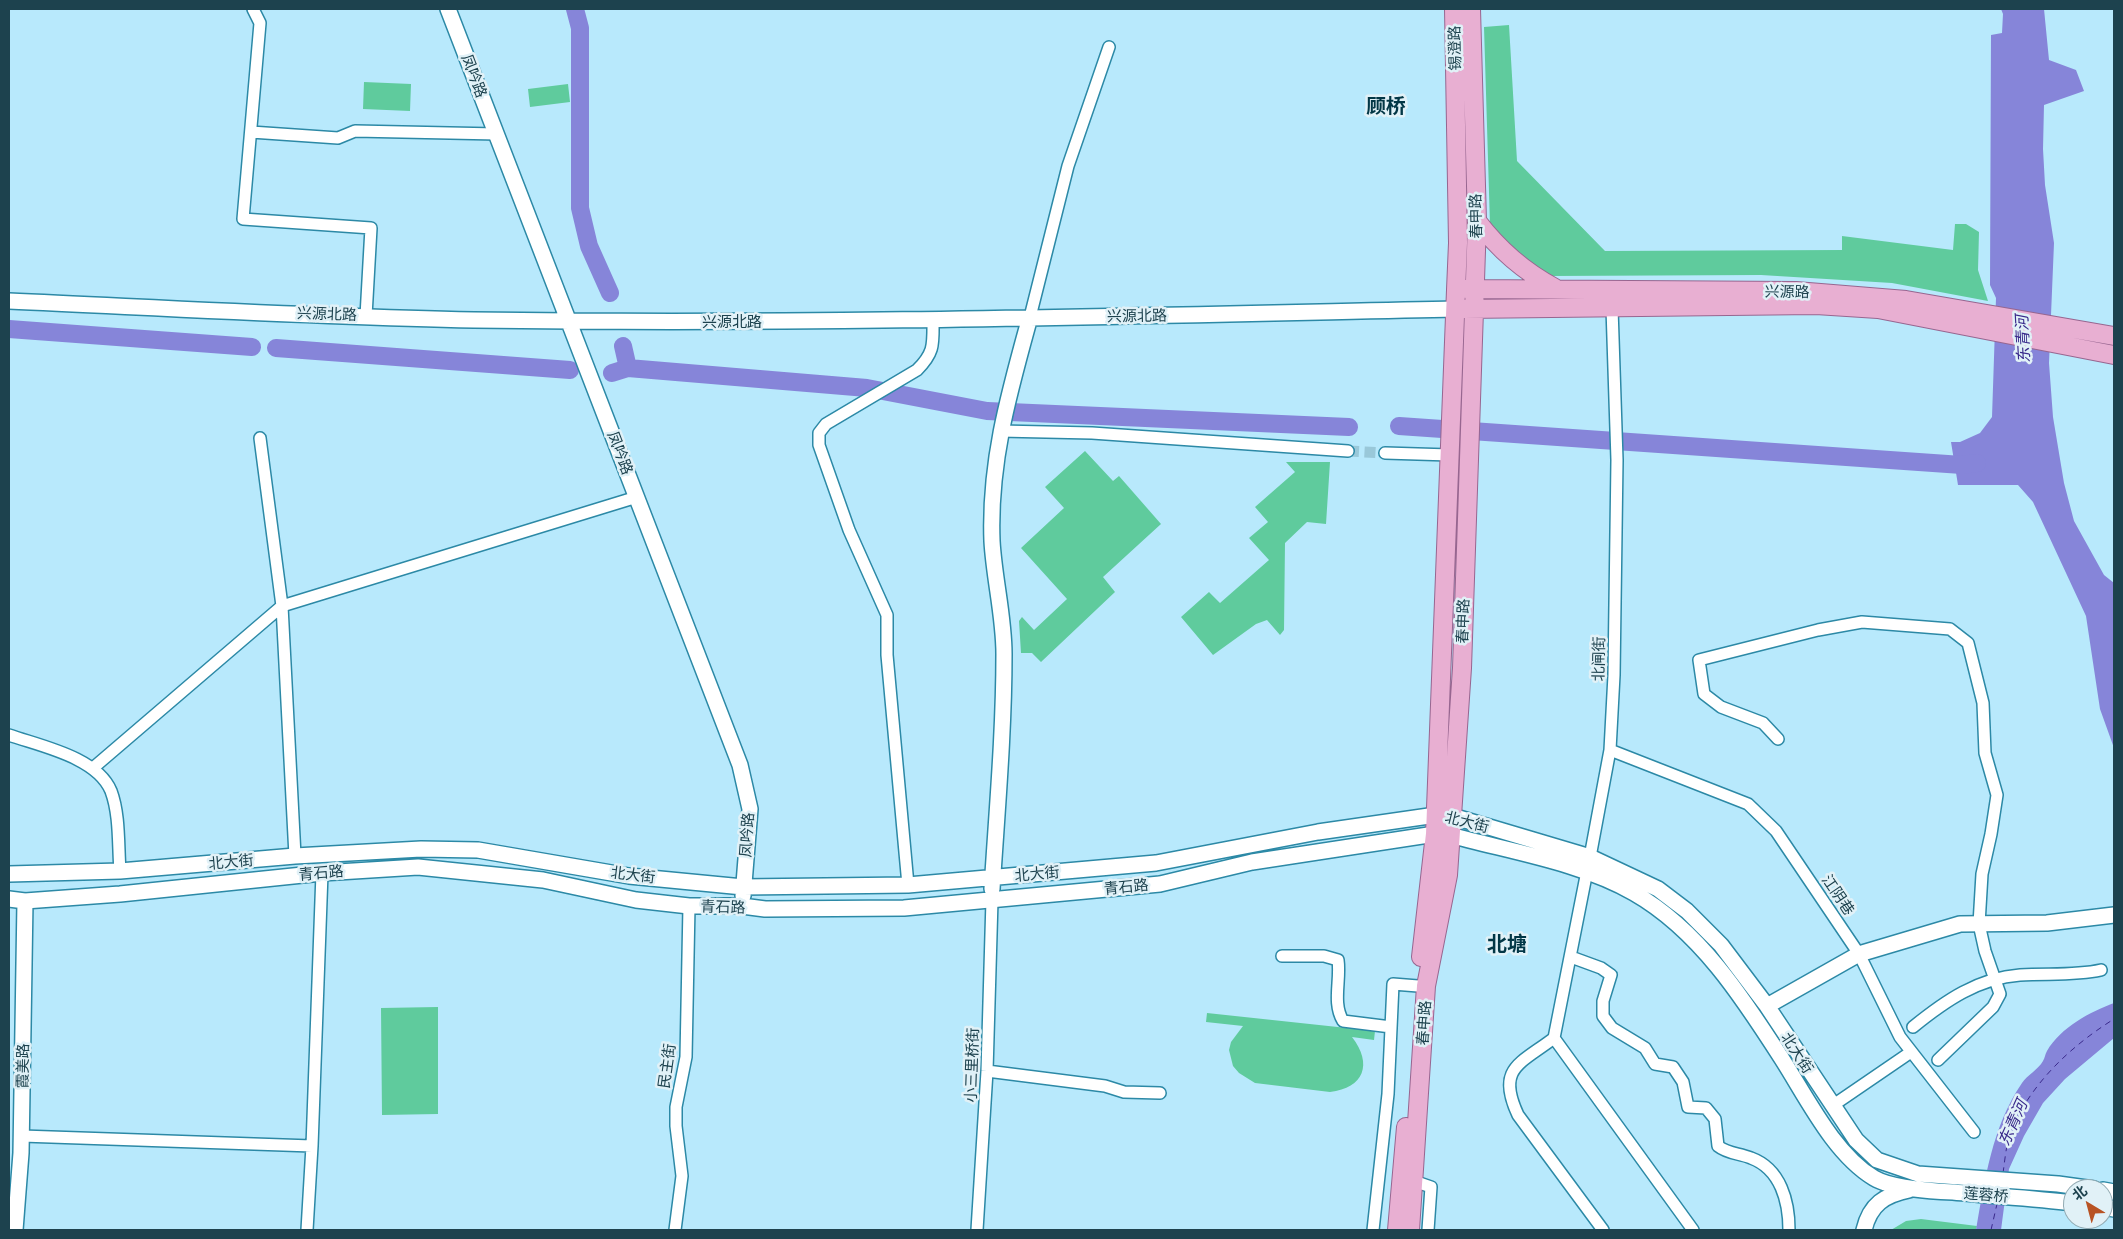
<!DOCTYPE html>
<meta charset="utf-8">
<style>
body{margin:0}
#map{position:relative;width:2123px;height:1239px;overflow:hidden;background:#b8e9fc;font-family:"Exo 2","Noto Sans SC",sans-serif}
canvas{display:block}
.frame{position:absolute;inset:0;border:10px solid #1d424e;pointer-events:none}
.north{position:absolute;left:2063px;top:1179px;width:50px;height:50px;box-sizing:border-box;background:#e1f1f7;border:1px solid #93abb3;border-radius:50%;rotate:323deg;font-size:14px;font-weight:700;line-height:20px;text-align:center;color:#1d424e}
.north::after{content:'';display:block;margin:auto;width:18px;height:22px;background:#b85324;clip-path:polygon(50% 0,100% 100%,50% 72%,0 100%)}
</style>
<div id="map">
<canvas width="2123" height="1239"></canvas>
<div class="frame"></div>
<div class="north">北</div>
</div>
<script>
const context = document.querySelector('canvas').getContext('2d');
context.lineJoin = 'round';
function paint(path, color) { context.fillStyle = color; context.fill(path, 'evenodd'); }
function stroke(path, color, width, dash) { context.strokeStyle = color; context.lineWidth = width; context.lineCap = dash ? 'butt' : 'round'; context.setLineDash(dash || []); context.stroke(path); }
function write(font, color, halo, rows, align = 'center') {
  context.font = font + ' "Exo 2","Noto Sans SC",sans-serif'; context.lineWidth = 5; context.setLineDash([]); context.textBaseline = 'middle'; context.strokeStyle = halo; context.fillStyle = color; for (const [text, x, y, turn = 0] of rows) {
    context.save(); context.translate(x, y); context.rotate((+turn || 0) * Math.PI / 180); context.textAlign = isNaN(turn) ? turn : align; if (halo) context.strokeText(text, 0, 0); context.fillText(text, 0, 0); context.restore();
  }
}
const green = new Path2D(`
 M1509 25 1517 161 1605 251 1842 250V236L1953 250 1955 224H1966L1979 232 1978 270 1988 301 1892 283 1761 275 1549 276 1528 263 1490 225 1484 27Z
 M364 82 411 84 410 111 363 109Z
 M568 84 570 102 530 107 528 89Z
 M1085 451 1113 481 1119 476 1161 524 1103 577 1115 592 1041 662 1032 653H1021L1019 621 1022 617 1034 630 1067 599 1021 548 1064 508 1045 487Z
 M1286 462H1330L1326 524 1307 522 1285 543 1284 630 1280 635 1267 620 1256 624 1213 655 1181 617 1209 592 1220 603 1269 560 1249 538 1268 522 1255 507 1295 472Z
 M438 1007V1114L382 1115 381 1008Z
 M1207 1013 1375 1031 1374 1040 1352 1037C1373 1064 1364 1088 1330 1092L1255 1083 1239 1073 1233 1066 1229 1050 1231 1042 1243 1026 1206 1022Z
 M1921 1219 1977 1226 1976 1230H1891L1906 1221Z`);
const water = new Path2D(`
 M2001 9H2044L2049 60 2076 70 2084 91 2044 105 2043 149 2045 185 2054 243 2049 363 2053 417 2064 483 2074 521 2104 575 2114 583V748L2100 709 2086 616 2033 502 2018 485H1958L1951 442H1960L1980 433 1992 417 1996 298 1990 285 1991 35 2002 33 2003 14Z
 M2114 1003V1038L2065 1079 2043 1103 2024 1136 2009 1169 2001 1230H1976C1985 1179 1992 1127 2022 1083 2027 1075 2038 1070 2043 1061 2045 1058 2045 1054 2047 1051 2061 1027 2090 1012 2114 1003Z`);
const river = new Path2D(`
 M575 9 580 28V208L589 246 610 293
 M9 329 252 347
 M623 346 628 368
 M276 348 570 370
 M612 373 628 368 867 388 987 411 1349 427
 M1399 426 1962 465 1977 463`);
const ferry = new Path2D(`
 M2003 1173C2005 1160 2006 1144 2011 1131 2031 1083 2071 1046 2114 1019
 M1991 1230 1997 1204`);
const streetTunnel = new Path2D(`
 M1348 451 1385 453`);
const street = new Path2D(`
 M253 9 260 23 243 219 371 228 366 316
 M251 132 338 138 355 131 497 134
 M1030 317 1068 166 1109 47
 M1000 431 1092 433 1348 451
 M260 438 282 606 295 856
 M1385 453 1450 455
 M9 735C40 746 97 757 111 791 120 815 118 846 120 871
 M1778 739 1763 723 1721 707 1704 694 1699 660 1818 630 1862 622 1950 629 1968 643 1983 703 1985 753 1997 795 1991 834 1982 874 1979 924 1985 951 2000 994 1993 1007 1938 1060
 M1610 750 1748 804 1776 831 1859 954 1900 1037 1974 1132
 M93 768 282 606 637 497
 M1590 857 1610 750 1614 675 1617 460 1612 308
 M1587 871 1554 1038 1693 1230
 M908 885 887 655V615L849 530 819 445V433L826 424 917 370C935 352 933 344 933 319
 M1282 956H1324L1338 960C1341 980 1332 1003 1343 1021L1391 1027
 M1571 957 1601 968 1611 975 1603 1001V1016L1612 1028 1645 1048 1655 1064 1673 1067 1683 1082 1688 1107 1706 1108 1715 1119 1718 1146C1728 1154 1739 1153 1751 1158 1781 1169 1789 1202 1789 1230
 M1913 1027C1945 1001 1978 978 2020 975 2047 973 2074 976 2101 970
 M1554 1038C1520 1064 1496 1068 1518 1115L1603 1230
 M987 1071 1105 1086 1124 1092 1160 1093
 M1832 1106 1911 1052
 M22 1136 312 1146 322 873
 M1408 1179 1431 1187 1428 1230
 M307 1230 312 1146
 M675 1230 682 1176 676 1126V1107L686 1057 689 906
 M977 1230 987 1071 992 900
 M1373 1230 1388 1094 1393 984 1418 986`);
const secondary = new Path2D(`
 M448 9 740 765 750 809 743 896
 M9 301C164 308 319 317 474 320 801 325 1128 316 1456 309
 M9 874 120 871 295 856 421 849 478 850 629 876 743 887 908 885 1156 863 1318 832 1436 815 1452 816 1590 857 1658 889 1687 911 1721 945 1767 1006 1856 1140 1877 1160 1918 1174 2058 1184 2094 1189
 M992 889C997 810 1004 732 1004 654 1004 616 994 578 992 541 989 462 1009 393 1030 317
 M9 899 25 901 120 894 322 873 418 867 543 880 636 900 689 906H742L765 909 904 908 1160 884 1252 862 1435 834 1450 835C1508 851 1583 863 1634 893 1699 930 1743 998 1782 1059 1807 1098 1834 1154 1874 1178 1893 1189 1932 1191 1953 1192 1993 1196 2033 1198 2073 1203
 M1767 1006 1859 954 1960 924 2047 923 2114 915
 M2103 1190 2114 1192
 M2103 1207 2114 1209
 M15 1230 21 1153 25 901
 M1864 1230C1870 1204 1885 1195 1909 1190`);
const primary = new Path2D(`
 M1477 221C1499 250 1523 271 1555 288
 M1466 289 1796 291 1906 300 2114 336
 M1464 309 1816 305 1878 309 2114 355
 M1421 957 1435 834 1456 290 1458 243 1454 9
 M1397 1230 1406 1127
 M1410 1230 1426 986 1448 875 1462 668 1477 221 1471 9`);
const streetNames = [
 ["锡澄路",1455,48,-91],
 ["凤吟路",474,76,69],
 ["春申路",1476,216,-91],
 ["兴源路",1787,292,1],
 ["兴源北路",327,314,2],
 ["兴源北路",1137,316,-1],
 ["兴源北路",732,322],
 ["凤吟路",620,453,69],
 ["春申路",1463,621,-88],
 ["北闸街",1599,659,-89],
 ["北大街",1467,822,14],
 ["凤吟路",747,835,-86],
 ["北大街",231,862,-5],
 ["青石路",321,873,-5],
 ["北大街",1037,874,-5],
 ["北大街",633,875,7],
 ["青石路",1126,887,-6],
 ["江阴巷",1838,895,56],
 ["青石路",723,907,2],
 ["春申路",1424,1023,-86],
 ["北大街",1797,1053,57],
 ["小三里桥街",972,1065,-88],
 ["霞美路",23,1066,-89],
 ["民主街",667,1066,-82],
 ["莲蓉桥",1986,1195,5]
];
const waterNames = [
 ["东青河",2023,339,-93],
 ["东青河",2013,1123,-66]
];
const districtNames = [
 ["顾桥",1386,106],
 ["北塘",1507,944]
];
paint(green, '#5fcb9d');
paint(water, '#8685d9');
stroke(river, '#8685d9', 18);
stroke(ferry, '#39298b', 1, [6, 5]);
stroke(streetTunnel, '#99c8d9', 11, [11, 5.5]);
stroke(street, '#2c89a6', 14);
stroke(secondary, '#2c89a6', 18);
stroke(primary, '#976690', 20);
stroke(street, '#fff', 11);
stroke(secondary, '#fff', 15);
stroke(primary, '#e8afd2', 18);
write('15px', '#1d424e', '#e1f1f7', streetNames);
write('italic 16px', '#39298b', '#e1f1f7', waterNames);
write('bold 20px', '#023746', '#e1f1f7', districtNames);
</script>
